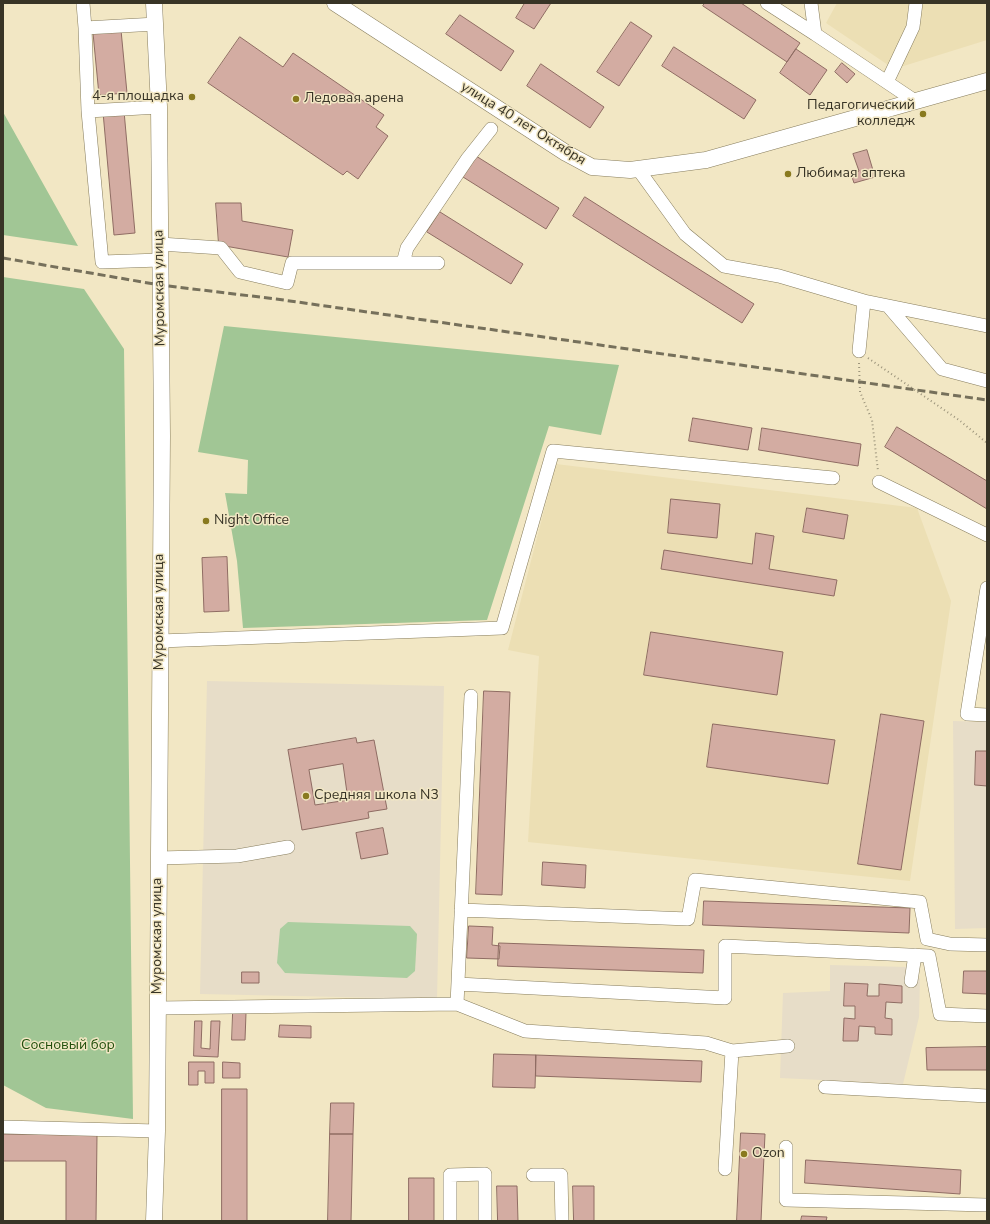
<!DOCTYPE html>
<meta charset="utf-8">
<style>
body{margin:0}
#map{position:relative;width:990px;height:1224px;overflow:hidden;background:#f2e7c4;font-family:"Nunito Sans",sans-serif}
canvas{display:block}
.frame{position:absolute;inset:0;border:4px solid #383426;pointer-events:none}
</style>
<div id="map">
<canvas width="990" height="1224"></canvas>
<div class="frame"></div>
</div>
<script>
const context = document.querySelector('canvas').getContext('2d');
context.lineJoin = 'round';
function paint(path, color) { context.fillStyle = color; context.fill(path, 'evenodd'); }
function stroke(path, color, width, dash) { context.strokeStyle = color; context.lineWidth = width; context.lineCap = dash ? 'butt' : 'round'; context.setLineDash(dash || []); context.stroke(path); }
function write(font, color, halo, rows, align = 'center') {
  context.font = font + ' "Nunito Sans",sans-serif'; context.lineWidth = 3; context.setLineDash([]); context.textBaseline = 'middle'; context.strokeStyle = halo; context.fillStyle = color; for (const [text, x, y, turn = 0] of rows) {
    context.save(); context.translate(x, y); context.rotate((+turn || 0) * Math.PI / 180); context.textAlign = isNaN(turn) ? turn : align; if (halo) context.strokeText(text, 0, 0); context.fillText(text, 0, 0); context.restore();
  }
}
const built = new Path2D(`
 M837 3H987V40L894 69 826 23Z
 M556 464 917 508 951 601 910 881 528 842 539 656 508 650Z`);
const education = new Path2D(`
 M207 681 444 686 437 999 200 994Z
 M953 721 987 722V928L955 929Z
 M830 965 908 967 920 979 919 1017 903 1084 780 1078 783 993 830 991Z`);
const green = new Path2D(`
 M288 922 410 926 417 934 415 971 407 978 285 973 277 963 280 929Z`);
const forest = new Path2D(`
 M3 112 78 246 3 235Z
 M3 277 84 289 124 349 133 1119 46 1108 3 1085Z
 M224 326 619 365 601 435 549 426 487 620 243 628 237 561 225 493 247 494 248 460 198 452Z`);
const building = new Path2D(`
 M525 3H551L534 29 516 18Z
 M705 3H741L800 43 787 62 703 6Z
 M460 15 514 51 501 71 446 34Z
 M631 22 652 36 619 86 597 72Z
 M121 30 127 93 99 95 93 33Z
 M240 37 283 67 293 53 384 115 376 127 388 136 358 179 347 171 343 175 208 83Z
 M674 47 756 100 744 119 662 66Z
 M796 49 827 70 810 95 780 73Z
 M842 63 855 74 847 83 835 72Z
 M541 64 604 107 590 128 527 86Z
 M124 111 135 233 114 235 103 112Z
 M867 150 875 177 854 183 851 174 859 171 853 154Z
 M476 156 559 208 546 229 463 177Z
 M585 197 754 304 742 323 573 216Z
 M216 203H241L242 221 293 230 288 257 219 245Z
 M440 212 523 264 511 284 427 232Z
 M693 418 752 428 748 450 689 441Z
 M897 427 987 481V509L885 447Z
 M762 428 861 444 858 466 759 450Z
 M671 499 720 504 717 538 668 533Z
 M807 508 848 515 844 539 803 532Z
 M756 533 774 536 769 569 837 580 834 596 661 569 664 550 752 564Z
 M227 557 229 611 204 612 202 558Z
 M651 632 783 652 777 695 644 675Z
 M484 691 510 692 502 895 476 894Z
 M881 714 924 721 901 870 858 864Z
 M713 724 835 740 828 784 707 767Z
 M356 738 357 743 374 740 387 809 368 812 369 818 302 830 288 750ZM343 764 348 800 315 805 309 770Z
 M976 751H987V786L975 785Z
 M383 828 388 854 361 859 356 833Z
 M543 862 586 865 585 888 542 885Z
 M704 901 910 908 909 933 703 925Z
 M469 926 493 927 492 945 500 946 499 959 467 958Z
 M499 943 704 950 703 973 498 966Z
 M964 971H987V994L963 993Z
 M242 972H259V983H242Z
 M845 983 868 984 867 996H879V984L902 986V1003L886 1002 885 1018 892 1019V1035L875 1034V1027L859 1026 858 1041H843L844 1018 855 1019V1006H844Z
 M233 1013H246L245 1040H232Z
 M195 1021H202L201 1048 210 1049 211 1021H220L218 1057 194 1056Z
 M280 1025 311 1026V1038L279 1037Z
 M987 1047V1070H927L926 1048Z
 M494 1054 536 1055 535 1088 493 1087Z
 M536 1055 702 1061 701 1082 536 1076Z
 M189 1062H214V1083H205V1071H198V1085H189Z
 M223 1062 240 1063V1078H223Z
 M222 1089H247V1221H222Z
 M331 1103H354L353 1134H330Z
 M741 1133 765 1134 761 1221H737Z
 M3 1134 97 1135 96 1221H66V1161H3Z
 M330 1134H353L351 1221H328Z
 M806 1160 961 1170 960 1194 805 1183Z
 M409 1178H434V1221H409Z
 M497 1186H517L518 1221H498Z
 M573 1186H594V1221H574Z
 M802 1216 827 1217 826 1221H801Z`);
const path = new Path2D(`
 M868 358 959 420 987 443
 M859 363 860 392 872 420 878 471`);
const minor = new Path2D(`
 M83 3 85 28 156 24
 M767 3 815 34
 M811 3 815 34 915 101
 M85 28 88 111
 M887 82 913 27 916 3
 M159 107 88 111 102 262 160 260
 M638 169 685 234 724 266 779 276 864 301 859 351
 M160 244 221 248 240 272 287 283 292 263H438
 M403 263 407 248 468 158 491 129
 M864 301 987 326
 M888 306 942 369 987 381
 M879 482 987 535
 M987 588 967 714 987 715
 M160 641 502 628 553 451 833 478
 M159 858 237 856 288 847
 M461 910 688 919 695 880 920 902 927 939 950 944 987 945
 M911 981 915 955
 M458 984 725 998V946L929 956 940 1014 987 1016
 M457 1004 525 1031 706 1043 732 1051 788 1046
 M158 1008 457 1004 471 696
 M825 1087 987 1096
 M3 1127 157 1131
 M786 1147V1200L987 1205
 M725 1169 732 1051
 M533 1175H561L562 1221
 M450 1221V1175L485 1174V1221`);
const major = new Path2D(`
 M335 3 566 153 592 167 630 170 706 160 987 81
 M154 1221 157 1131 162 436 159 107 154 3`);
const rail = new Path2D(`
 M3 258 160 285 276 299 987 400`);
const markers = [
 [192,97,4,"#897a1f"],
 [296,99,4,"#897a1f"],
 [923,114,4,"#897a1f"],
 [788,174,4,"#897a1f"],
 [206,521,4,"#897a1f"],
 [306,796,4,"#897a1f"],
 [744,1154,4,"#897a1f"]
];
const poiNames = [
 ["4-я площадка",184,97,"right"],
 ["Ледовая арена",304,99],
 ["Педагогический",915,106,"right"],
 ["колледж",915,122,"right"],
 ["Любимая аптека",796,174],
 ["Night Office",214,521],
 ["Средняя школа N3",314,796],
 ["Ozon",752,1154]
];
const streetNames = [
 ["улица 40 лет Октября",523,124,32],
 ["Муромская улица",160,288,-91],
 ["Муромская улица",160,612,-90],
 ["Муромская улица",158,936,-90]
];
const parkNames = [
 ["Сосновый бор",68,1046]
];
paint(built, '#ecdfb4');
paint(education, '#e7ddc8');
paint(green, '#abcea0');
paint(forest, '#a1c695');
paint(building, '#d3aca2');
stroke(building, '#8f6c63', 1);
stroke(minor, '#877d5d', 14);
stroke(major, '#877d5d', 17);
stroke(path, '#9d957c', 2, [1, 3]);
stroke(minor, '#fff', 13);
stroke(major, '#fff', 16);
stroke(rail, '#76705b', 3, [8, 4]);
for (const [x, y, r, color] of markers) { const dot = new Path2D(); dot.arc(x, y, r, 0, 2 * Math.PI); context.fillStyle = color; context.fill(dot); stroke(dot, '#f2e7c4', 1.5); }
write('14px', '#383426', '#f2e7c4', poiNames, 'left');
write('14px', '#383426', '#f2e7c4', streetNames);
write('14px', '#22500d', '#f2e7c4', parkNames);
</script>
